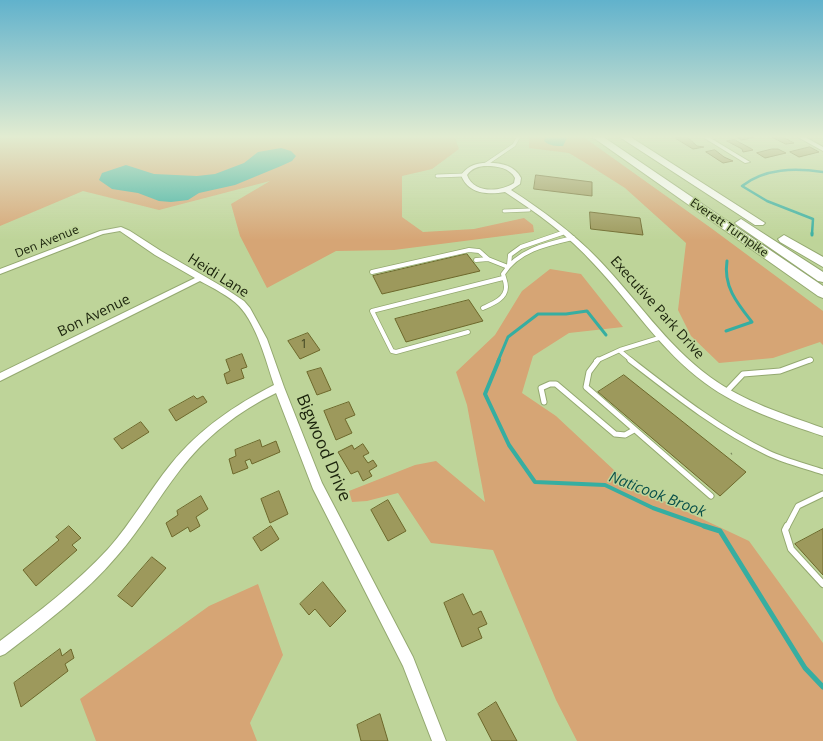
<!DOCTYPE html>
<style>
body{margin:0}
canvas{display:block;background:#bed499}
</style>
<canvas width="823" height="741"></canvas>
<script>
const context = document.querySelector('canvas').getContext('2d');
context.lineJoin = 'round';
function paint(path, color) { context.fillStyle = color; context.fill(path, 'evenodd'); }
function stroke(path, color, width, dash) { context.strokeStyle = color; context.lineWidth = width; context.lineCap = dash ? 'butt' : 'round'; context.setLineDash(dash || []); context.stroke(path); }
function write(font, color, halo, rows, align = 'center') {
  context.font = font + ' "Open Sans",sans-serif'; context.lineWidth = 3; context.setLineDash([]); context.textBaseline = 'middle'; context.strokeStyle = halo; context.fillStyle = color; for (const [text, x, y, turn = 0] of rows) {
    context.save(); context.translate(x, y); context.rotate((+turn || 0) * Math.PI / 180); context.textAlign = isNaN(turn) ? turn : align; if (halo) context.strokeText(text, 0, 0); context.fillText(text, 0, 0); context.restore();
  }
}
const green = new Path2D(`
 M0 136H454L459 149 432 169 402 176V217L423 232 474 229 524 218 533 225 534 232 394 250 336 251 267 288 240 236 231 204 270 181 159 210 83 191 0 226Z
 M529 136H582L711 228 823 311V345L820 342 773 358 719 363 691 336 678 310 686 243 625 188 584 162 569 153 529 148Z
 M550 269 581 274 623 327 569 333 533 356 522 393 556 416 630 485 749 541 823 643V741H577L556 700 493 550 431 543 398 493 367 501 352 502 349 491 415 465 436 461 485 502 467 405 456 372 495 335 522 291Z
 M258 584 283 655 250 723 257 741H96L80 699 209 606Z`);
const water = new Path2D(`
 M546 136H565L567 138 563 146C556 146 550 146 544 141Z
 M281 148 291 151 296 156 292 161 281 166 235 185 199 193 188 200 171 202 159 201 138 193 112 189 99 180 102 173 126 165 154 174 197 176 215 174 244 163 258 152Z`);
const streamFar3 = new Path2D(`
 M812 234 813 219 767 201 742 186C765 168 795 168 823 172`);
const streamFar2 = new Path2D(`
 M812 235V233
 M726 331 752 322C737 303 723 286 727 261
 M498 361 508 337 538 314H566L587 311 606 335`);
const streamFar1 = new Path2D(`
 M499 360 485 394 509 445 535 482 605 485 653 508 707 527`);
const stream = new Path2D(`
 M704 526 720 531 805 668 823 687`);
const building = new Path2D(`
 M686 136 697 146 704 147 693 149 675 138Z
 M736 136H759L742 140Z
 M770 136H781L794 143 786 144Z
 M735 140 750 148 753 150 743 152 742 149 727 141Z
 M810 147 819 152 799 157 790 152Z
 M772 149H778L786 153 765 158 757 153Z
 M715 150 724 157 733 161 723 163 706 152Z
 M536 175 592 182V196L534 189Z
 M590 212 640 218 643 235 591 229Z
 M467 254 480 271 382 294 373 276Z
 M469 300 483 321 406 342 395 319Z
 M308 333 320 350 300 359 288 341Z
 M242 354 247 367 241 369 244 378 227 384 224 374 230 371 226 360Z
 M321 368 331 390 317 395 307 372Z
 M624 375 746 472 720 496 598 392Z
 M194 396 197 399 203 396 207 402 176 421 169 410Z
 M349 402 355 415 345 419 352 433 336 440 324 411Z
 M141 422 149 432 122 449 114 439Z
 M260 440 262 447 276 441 280 452 252 464 250 459 245 461 248 468 233 474 229 459 236 456 235 450Z
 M363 444 369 453 363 456 368 463 373 460 377 466 369 471 372 476 363 481 358 471 351 474 338 452 352 445 354 449Z
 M279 491 288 514 270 523 261 499Z
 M201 496 208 509 196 517 200 526 190 532 188 527 172 537 166 523 178 515 177 511Z
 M388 500 406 531 388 541 371 510Z
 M69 526 81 538 72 545 77 550 36 586 23 570 59 540 56 537Z
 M271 526 279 539 261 551 253 538Z
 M823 529V575L795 544Z
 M152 557 166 568 132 607 118 596Z
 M323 582 346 611 330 627 315 609 309 615 300 604Z
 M463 594 473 615 481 611 487 624 478 628 482 638 462 647 444 603Z
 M60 649 62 656 71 649 74 658 65 664 68 671 21 707 14 683Z
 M496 702 517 741H492L478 714Z
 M380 714 388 741H361L357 725Z`);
const path = new Path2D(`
 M731 454 734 452`);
const laneFar3 = new Path2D(`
 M486 164 514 145 519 136
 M437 176 464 175
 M504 211 529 210
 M559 234 566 232`);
const laneFar2 = new Path2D(`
 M476 260 488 259 508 267
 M509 265 510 255 521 247 562 233
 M372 272 469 250 479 251 488 259
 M483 308C492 304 506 299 506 287 506 282 504 278 503 274 518 250 547 244 573 238
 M468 332 396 352 392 351 372 311 503 278
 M620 351 632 361
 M596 361 620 350 662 337
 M807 361 811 360`);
const laneFar1 = new Path2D(`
 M598 360 589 372 586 387 711 496
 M630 360C674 394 718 429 768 453 785 461 805 466 823 472
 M726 392 743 374 780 371 810 360
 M544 402 541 388 550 384H556L615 434 625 435 634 430
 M787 527 798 506 823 494`);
const lane = new Path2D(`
 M787 526 785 530 791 549 823 584`);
const street = new Path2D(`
 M701 136H707L750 162 745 163Z
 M796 136H803L823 147V151Z
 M483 163C497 162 514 164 521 178L520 184 511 190C542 210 572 232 598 259 636 298 666 345 710 377 744 402 784 414 823 428V436C782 422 740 409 705 383 661 351 631 303 594 264 568 235 537 213 505 192 488 195 468 194 461 175 467 167 473 164 483 163ZM487 166C497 166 510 168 515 178L514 183C500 192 474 194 467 175 472 168 478 166 487 166Z
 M121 227 130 231 161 251 223 287 244 301 250 308 267 339 284 387 322 483 413 657 446 741H432L403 666 313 489 276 393C239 411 205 437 180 470 158 498 141 529 117 556 85 594 44 624 5 654L0 656V641C38 612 76 584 108 549 132 522 149 491 171 464 199 429 235 405 274 385 266 361 257 325 239 306 229 296 213 288 200 281L0 381V373L195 278 155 255 120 231 103 234 0 274V269L100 231Z`);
const highway = new Path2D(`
 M591 136H602L823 286V298L818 296Z
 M618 136H629L765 223 763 225H755Z
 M741 219 823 272V282L818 281 737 225 735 223Z
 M784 235 823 257V267L780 242 778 239Z`);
const farStreetnames = [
 ["Everett Turnpike",729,228,35],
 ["Den Avenue",47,242,-22]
];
const numberNames = [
 ["1",304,345]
];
const streetNames = [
 ["Heidi Lane",218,276,32],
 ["Executive Park Drive",657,308,48],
 ["Bon Avenue",94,316,-26]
];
const waterNames = [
 ["Naticook Brook",657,495,21]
];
const nearStreetnames = [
 ["Bigwood Drive",323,448,67]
];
paint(green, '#d6a575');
paint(water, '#36aea1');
stroke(streamFar3, '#36aea1', 2.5);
stroke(streamFar2, '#36aea1', 3);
stroke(streamFar1, '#36aea1', 4);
stroke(stream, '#36aea1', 5);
paint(building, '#9d995c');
stroke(building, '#6d682b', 1);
stroke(laneFar3, '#94a970', 4.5);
stroke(laneFar2, '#94a970', 5.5);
stroke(laneFar1, '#94a970', 7);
stroke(lane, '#94a970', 8);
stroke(street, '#94a970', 2);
stroke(highway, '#94a970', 2);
stroke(path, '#75845a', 2, [1, 3.5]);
stroke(laneFar3, '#fff', 3);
stroke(laneFar2, '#fff', 4);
stroke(laneFar1, '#fff', 5);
stroke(lane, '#fff', 6);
paint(street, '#fff');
paint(highway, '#fff');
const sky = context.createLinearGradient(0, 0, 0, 240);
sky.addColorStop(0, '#61b2cc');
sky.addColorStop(0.57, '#e2ecd1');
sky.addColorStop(1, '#e2ecd100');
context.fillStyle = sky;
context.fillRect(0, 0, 823, 240);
write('12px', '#1a220b', '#bed499', farStreetnames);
write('12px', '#3b401f', null, numberNames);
write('14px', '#1a220b', '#bed499', streetNames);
write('italic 15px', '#0a5049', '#bed499', waterNames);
write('17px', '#1a220b', '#bed499', nearStreetnames);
</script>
